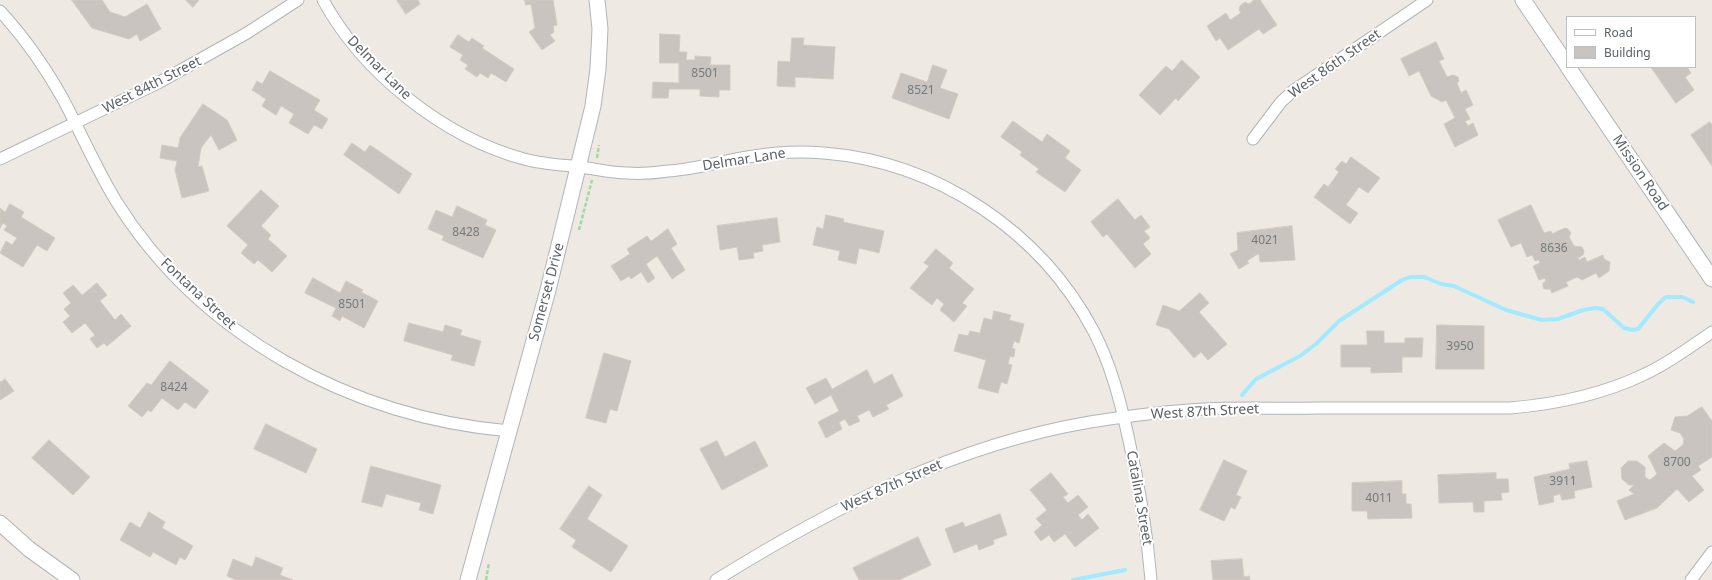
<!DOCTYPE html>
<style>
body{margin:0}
#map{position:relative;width:1712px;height:580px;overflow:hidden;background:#eee9e3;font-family:"Noto Sans",sans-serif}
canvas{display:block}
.legend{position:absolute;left:1566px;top:16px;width:130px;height:52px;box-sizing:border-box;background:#fff;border:1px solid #bdc0c1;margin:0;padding:5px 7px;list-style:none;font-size:12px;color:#5b6164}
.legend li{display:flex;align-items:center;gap:8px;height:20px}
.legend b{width:20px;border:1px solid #bdc0c1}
</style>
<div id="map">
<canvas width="1712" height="580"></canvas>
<ul class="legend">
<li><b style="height:5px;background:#fff"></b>Road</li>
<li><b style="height:11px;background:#c9c4bf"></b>Building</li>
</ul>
</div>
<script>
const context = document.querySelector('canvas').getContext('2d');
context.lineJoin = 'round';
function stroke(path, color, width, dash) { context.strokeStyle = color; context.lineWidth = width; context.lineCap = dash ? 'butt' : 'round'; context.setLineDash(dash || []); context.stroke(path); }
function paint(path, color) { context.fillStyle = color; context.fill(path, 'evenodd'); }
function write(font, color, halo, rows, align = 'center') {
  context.font = font + ' "Noto Sans",sans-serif'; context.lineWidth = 4; context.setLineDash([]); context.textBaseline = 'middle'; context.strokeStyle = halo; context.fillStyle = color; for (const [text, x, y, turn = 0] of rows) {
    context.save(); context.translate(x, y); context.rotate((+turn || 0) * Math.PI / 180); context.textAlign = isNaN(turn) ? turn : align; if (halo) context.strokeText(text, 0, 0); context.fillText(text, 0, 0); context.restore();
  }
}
const stream = new Path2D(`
 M1242 395 1256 379 1300 356 1316 344 1339 321 1402 280 1410 277H1424L1441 284 1454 286 1506 310 1542 320 1558 319 1583 310 1595 308 1603 309 1624 328 1632 330 1638 329 1659 303 1666 297H1682L1693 302
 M1073 580 1125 570`);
const building = new Path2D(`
 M72 0H102L110 12 125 17 147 4 161 29 140 41 137 34 129 39 92 28Z
 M186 0H199L193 7Z
 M397 0H418L420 4 406 14Z
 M525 0H553L557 25 553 26 554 32 550 35 555 41 542 50 529 32 535 28 531 4 526 5Z
 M1254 0H1260L1277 25 1263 34 1259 29 1228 50 1220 38 1216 41 1207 26 1226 13 1230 20 1241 13 1239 10 1240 6 1245 2 1249 4Z
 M660 34 680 35 679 52H687L686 60H695V56L711 57 710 65H730V90H719V97L700 96V89H669L668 98H652L653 82 679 83V63H660Z
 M458 35 469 42 472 38 484 46 482 48 514 69 506 82 491 73 488 78 480 73 477 77 465 69 468 65 460 60 463 55 450 47Z
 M792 38H804L803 45 835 47 833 79 795 77V87L777 86 778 61 790 62Z
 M1436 42 1444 59 1439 61 1447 77 1453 75 1458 77 1459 81 1457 83 1461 93 1466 90 1473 105 1465 109 1470 119 1465 121 1468 126 1473 123 1478 135 1455 147 1444 124 1455 118 1446 100 1442 102 1431 96 1419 71 1409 76 1401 59Z
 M1182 60 1200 77 1178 101 1176 98 1160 115 1139 95 1166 66 1172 71Z
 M933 65 947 70 940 88 958 94 949 119 892 98 901 73 927 82Z
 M1651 67H1687L1691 73 1685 77 1694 90 1676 103Z
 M270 71 320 100 314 110 328 119 322 129 314 125 308 134 289 123 294 114 281 106 276 115 262 106 266 99 252 90 257 81 262 84Z
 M203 104 227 120 237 140 219 150 211 135 201 148 198 167 202 166 209 191 182 198 175 170 177 161 160 158 162 145 178 148 180 138Z
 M1013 121 1042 142 1047 134 1070 151 1065 158 1081 170 1065 192 1036 172 1039 169 1020 155 1022 152 1001 137Z
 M1710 122 1712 125V166L1691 135Z
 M352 143 365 152 370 145 412 174 399 194 344 155Z
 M1351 157 1380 178 1368 193 1359 187 1346 205 1358 213 1350 224 1314 197 1324 184 1328 187 1339 172 1335 169 1342 161 1346 164Z
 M261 190 279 206 261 226 271 235 268 239 287 256 272 272 258 260 254 264 241 253 248 245 227 226Z
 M1118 199 1135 220 1141 215 1150 227 1144 231 1150 238 1143 244 1151 254 1135 268 1107 234 1103 237 1091 222Z
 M10 204 24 212 21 217 55 238 47 251 37 245 23 267 0 253 6 241 12 245 17 238 4 230 7 226 3 223 0 228V208L5 212Z
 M1531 205 1544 233 1551 231 1552 234 1565 228 1568 229 1571 233 1569 237 1574 246 1582 247 1584 251 1583 255 1578 258 1579 260 1585 257 1587 262 1603 255 1604 259 1610 262 1609 271 1599 278 1596 273 1582 280 1577 277 1566 282 1568 286 1552 293 1550 289H1544L1543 286V283L1546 281 1545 278 1539 280 1533 266 1540 263 1539 260 1535 261 1532 255 1527 257 1521 243 1511 247 1498 220Z
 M457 206 487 220 485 225 496 230 483 258 442 240 444 236 428 229 436 210 452 217Z
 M826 215 844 219 843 222 884 231 879 253 859 248 856 264 838 260 840 251 813 245 817 227 823 229Z
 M777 218 780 242 762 245 763 251 753 253 754 258 739 260 737 247 720 250 717 226Z
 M1292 226 1295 260 1260 262 1259 254 1256 255 1247 261 1249 263 1239 269 1230 254 1238 250 1237 233Z
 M668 229 677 244 671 248 685 270 672 279 657 256 646 264 655 278 648 283 641 272 631 279 629 276 621 281 611 266 630 254 627 249 647 236 651 241Z
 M936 249 953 263 949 268 974 289 962 303 967 306 954 322 940 310 944 304 937 298 932 305 910 288 929 266 924 263Z
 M313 278 340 293 346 281 363 290 361 292 378 301 364 328 342 316 340 321 332 316 336 308 305 293Z
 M97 283 107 295 100 301 115 320 121 314 131 326 107 346 104 343 97 348 90 339 95 335 85 323 72 333 63 322 70 316 64 309 71 303 63 293 73 285 82 295Z
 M1200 293 1209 303 1199 312 1227 344 1208 360 1201 352 1194 358 1169 329 1156 325 1163 305 1179 311Z
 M994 311 1011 315 1009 320 1024 324 1019 343 1014 341 1012 348 1015 349 1014 357 1010 356 1008 364 1012 365 1007 384 1001 382 998 393 978 388 986 360 954 351 959 334 968 336 970 331 980 333 984 318 992 320Z
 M409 323 443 332 445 325 462 330 460 335 481 341 474 366 451 360 453 355 404 341Z
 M1437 325 1484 326V369H1436Z
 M1367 331H1384V343H1405V338H1423L1422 357H1402V372L1371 373V367H1341V345H1367Z
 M604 353 631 361 617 411 610 409 606 423 586 418Z
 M170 361 209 391 195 409 185 402 178 410 162 398 151 412 148 410 142 417 128 406 147 383 151 385Z
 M867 370 874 384 892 374 903 396 886 405 889 409 873 417 869 410 857 416 860 421 849 426 845 419 839 422 842 429 826 438 818 422 839 411 831 395 815 404 806 388 826 378 832 389Z
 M5 379 14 391 0 400V381L1 382Z
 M1702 407 1712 421V457L1698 466 1701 470 1692 476 1704 490 1689 502 1677 489 1657 508 1625 520 1617 501 1634 494 1629 490 1634 485H1629L1622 479 1621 468 1628 461H1637L1645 467V477L1650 480 1657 474 1648 456 1664 443 1675 451 1683 445 1684 439 1680 433 1671 430 1675 417 1687 416Z
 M266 424 317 449 306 473 254 449Z
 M49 440 90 477 73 495 32 458Z
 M717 441 725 457 755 441 768 466 722 490 700 449Z
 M1224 460 1247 471 1236 495 1241 497 1235 509 1231 507 1224 521 1200 510Z
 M1587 461 1592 487 1574 491 1575 498 1562 500 1560 494 1553 496 1554 502 1539 505 1534 477 1570 469 1569 464Z
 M371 466 441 485 433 514 419 510 421 503 386 494 382 507 362 502Z
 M1051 473 1068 494 1063 497 1068 503 1078 495 1088 507 1078 515 1082 520 1088 514 1099 528 1075 547 1065 534 1054 542 1049 535 1041 541 1034 532 1042 525 1036 519 1047 510 1030 490Z
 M1496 473V479H1508L1509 492 1501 493 1502 500 1484 501V512H1474L1473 502 1439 503 1438 475Z
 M1402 481V494H1406V504H1411L1412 518 1368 519 1367 511H1352V483Z
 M589 486 602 495 587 519 628 546 611 572 572 547 576 540 560 529Z
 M149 512 165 522 162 528 193 546 185 560 180 557 176 565 153 552 150 557 120 540 130 522 140 528Z
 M1000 514 1007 535 993 540 994 544 979 550 977 544 954 553 945 529 963 522 965 527Z
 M918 537 931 565 899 580H859L853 568Z
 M256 557 283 568 280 575 293 580H236L227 576 233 559 252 567Z
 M1242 559 1244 577 1249 576 1250 580H1213L1211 561Z`);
const path = new Path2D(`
 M597 158 599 145
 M579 230 592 180
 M486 580 489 563`);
const street = new Path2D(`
 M323 0C363 73 443 137 524 159 542 164 562 165 581 167 596 169 612 173 627 173 640 174 655 173 668 171 697 169 725 160 754 156 777 152 801 151 824 153 937 162 1041 231 1094 332 1111 365 1120 400 1128 436 1139 484 1147 532 1151 580
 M0 11C25 38 45 67 63 99 81 133 96 168 116 201 201 337 352 417 509 431
 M1253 139 1281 102 1293 91 1427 0
 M0 159 158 83 247 33 298 0
 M716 580C832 508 954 445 1090 422 1128 416 1167 411 1205 409 1243 407 1281 409 1318 408 1382 408 1446 408 1510 408 1557 404 1602 395 1645 374 1669 363 1690 347 1712 332
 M1691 580 1712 552`);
const secondary = new Path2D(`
 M1523 0 1567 65
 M1568 67 1712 279
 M0 523 29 549 72 580
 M468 580 548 290 593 106 598 69 600 29 597 0`);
const numberNames = [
 ["8501",705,74],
 ["8521",921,91],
 ["8428",466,233],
 ["4021",1265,241],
 ["8636",1554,249],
 ["8501",352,305],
 ["3950",1460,347],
 ["8424",174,388],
 ["8700",1677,463],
 ["3911",1563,482],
 ["4011",1379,499]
];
const streetNames = [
 ["West 86th Street",1335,64,-35],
 ["Delmar Lane",379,68,45],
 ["West 84th Street",152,85,-27],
 ["Delmar Lane",744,160,-9],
 ["Mission Road",1640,173,56],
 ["Somerset Drive",547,292,-75],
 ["Fontana Street",198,294,43],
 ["West 87th Street",1205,412,-3],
 ["West 87th Street",892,486,-24],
 ["Catalina Street",1139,498,80]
];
stroke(stream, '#a2eaff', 4);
paint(building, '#c9c4bf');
stroke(building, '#d3cac2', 1);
stroke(street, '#b1b5b8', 13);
stroke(secondary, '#b0b5b8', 17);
stroke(path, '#a3d8a5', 2.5, [4, 2]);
stroke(street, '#fff', 11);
stroke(secondary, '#fff', 15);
write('12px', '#767a7b', null, numberNames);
write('14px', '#5b6164', '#fff', streetNames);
</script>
